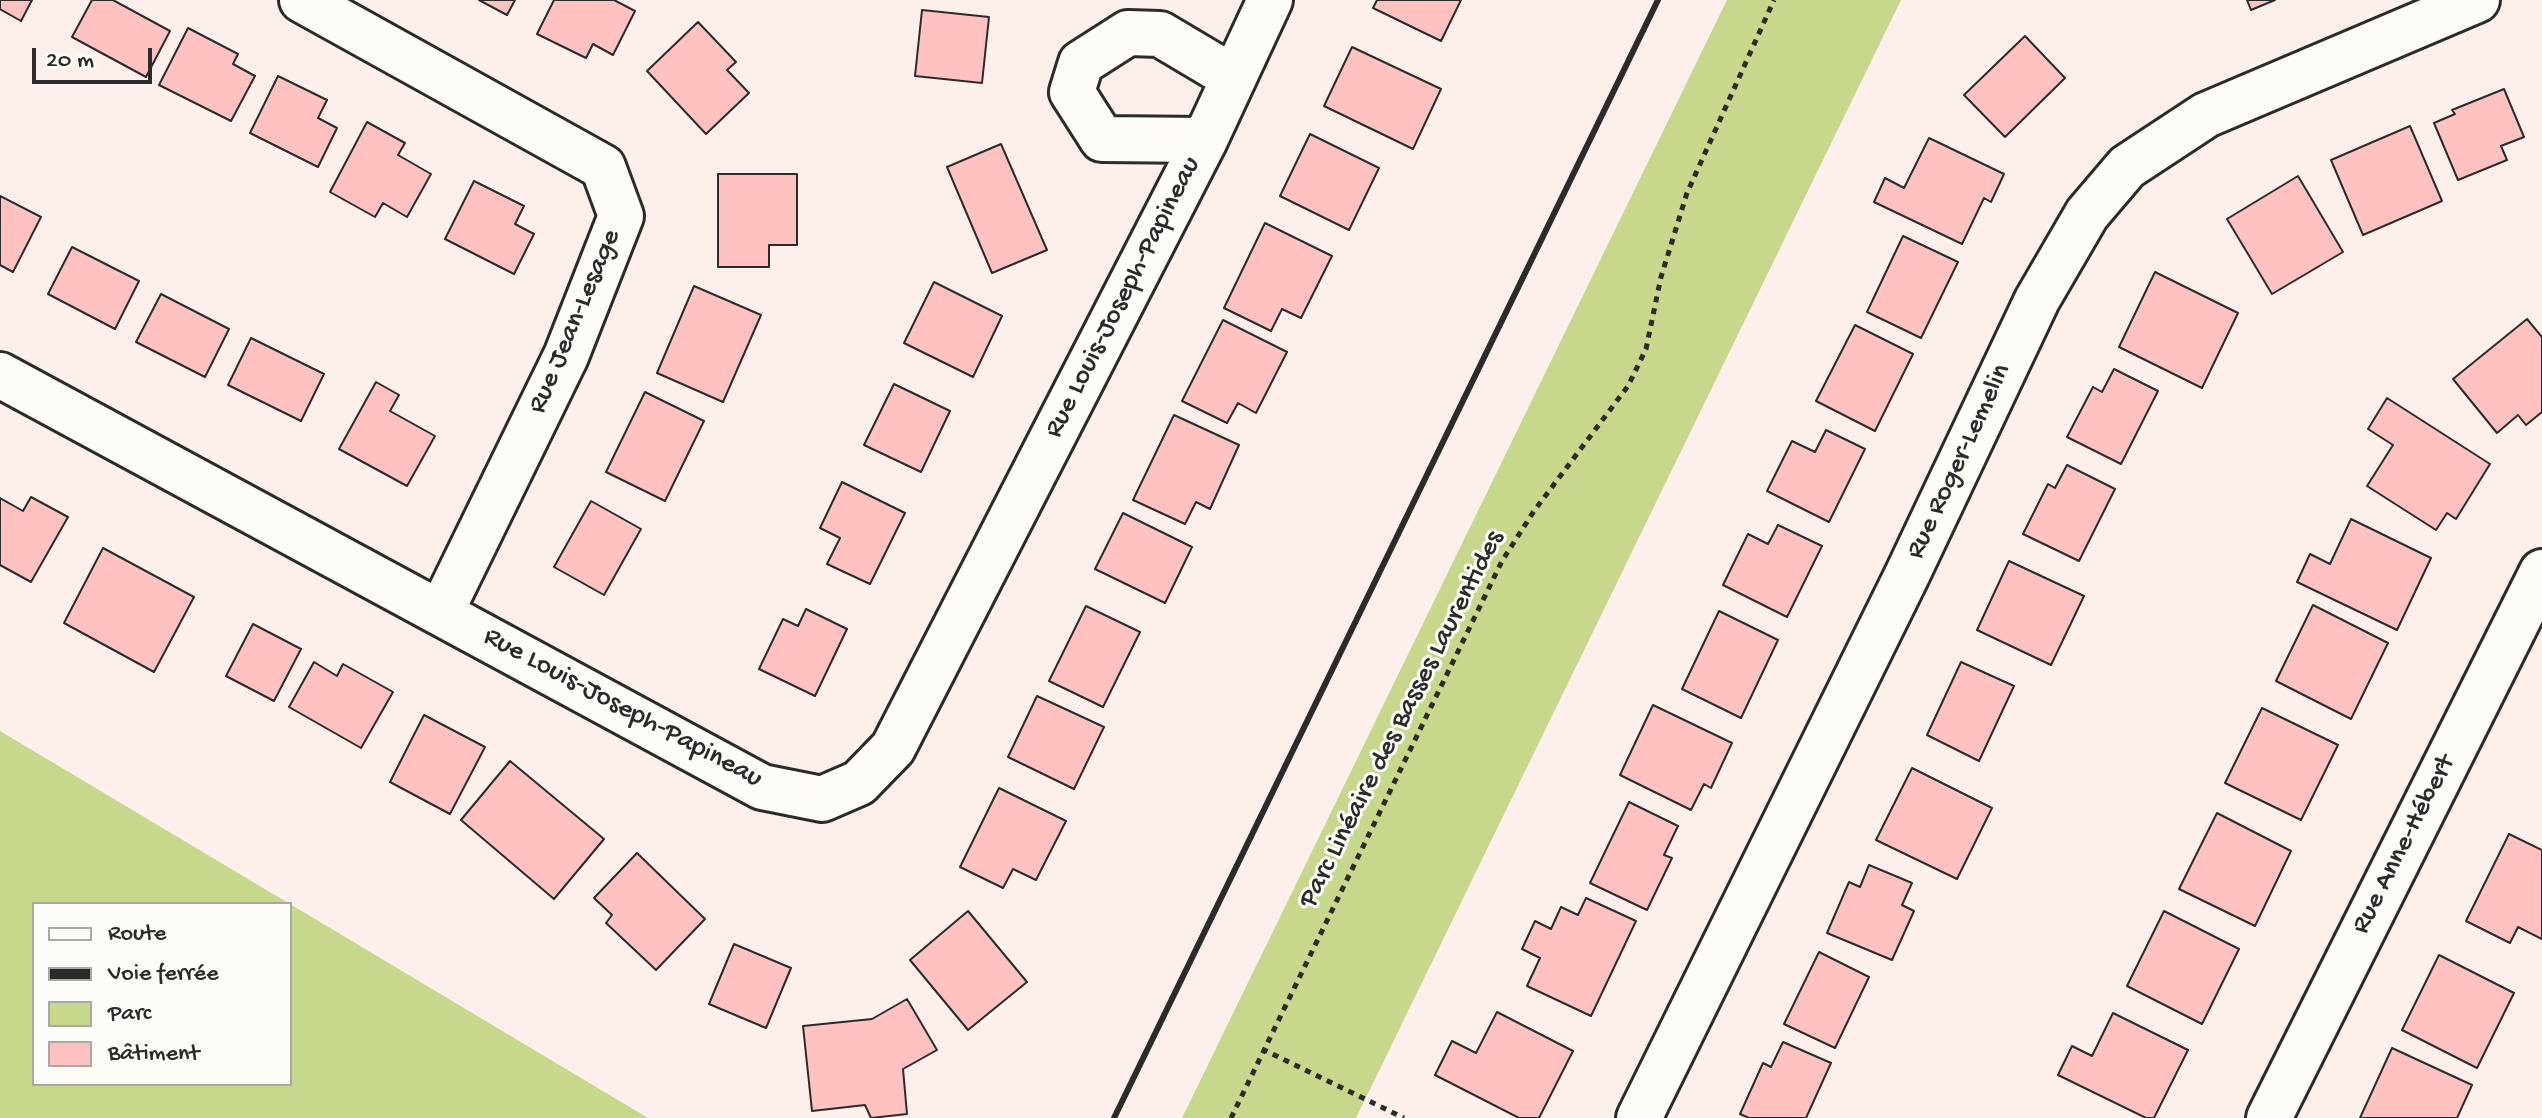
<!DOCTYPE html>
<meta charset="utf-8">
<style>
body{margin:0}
#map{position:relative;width:2542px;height:1118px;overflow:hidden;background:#fdf0ec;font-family:"Gochi Hand",sans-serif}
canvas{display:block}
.legend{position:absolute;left:32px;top:902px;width:260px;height:184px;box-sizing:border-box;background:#fdfcf7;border:2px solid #a9a8a5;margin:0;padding:10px 14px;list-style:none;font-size:24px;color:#2b2b2b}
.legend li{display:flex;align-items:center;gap:16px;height:40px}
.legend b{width:40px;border:2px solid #a9a8a5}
.scale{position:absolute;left:32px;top:48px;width:120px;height:36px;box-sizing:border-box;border:4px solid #2b2b2b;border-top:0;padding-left:10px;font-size:24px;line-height:28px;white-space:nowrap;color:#2b2b2b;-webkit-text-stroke:6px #fdfcf7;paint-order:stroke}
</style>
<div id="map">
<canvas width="2542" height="1118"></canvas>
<ul class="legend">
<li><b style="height:10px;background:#fdfcf7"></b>Route</li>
<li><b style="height:10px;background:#2b2b2b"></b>Voie ferrée</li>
<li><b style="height:22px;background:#c7d78c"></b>Parc</li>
<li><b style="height:22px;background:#ffc2c0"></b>Bâtiment</li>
</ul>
<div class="scale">20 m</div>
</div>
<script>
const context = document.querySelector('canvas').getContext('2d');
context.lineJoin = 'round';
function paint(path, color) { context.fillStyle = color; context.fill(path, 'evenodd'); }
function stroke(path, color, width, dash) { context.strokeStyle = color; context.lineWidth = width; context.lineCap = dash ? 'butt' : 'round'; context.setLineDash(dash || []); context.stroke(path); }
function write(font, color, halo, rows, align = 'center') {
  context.font = font + ' "Gochi Hand",sans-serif'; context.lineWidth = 6; context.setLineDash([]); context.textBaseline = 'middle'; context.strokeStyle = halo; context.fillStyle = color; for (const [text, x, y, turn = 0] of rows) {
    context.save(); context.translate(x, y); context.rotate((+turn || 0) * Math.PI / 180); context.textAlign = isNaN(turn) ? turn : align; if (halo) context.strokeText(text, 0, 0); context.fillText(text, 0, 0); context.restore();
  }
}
const green = new Path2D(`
 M1727 0H1901L1356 1118H1182Z
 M0 731 290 904H34V1084H290V904L648 1118H0Z`);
const building = new Path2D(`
 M0 0H32L21 21 0 9Z
 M92 0H113L170 31 146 77 72 37Z
 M479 0H515L507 15Z
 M554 0H614L635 11 613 55 593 44 586 58 537 34Z
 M1377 0H1461L1441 41 1373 8Z
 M2247 0H2275L2251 10Z
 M922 10 989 17 982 83 915 76Z
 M698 22 736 62 727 70 749 93 706 134 647 71Z
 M188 28 238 54 233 64 255 76 231 121 159 85Z
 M2025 36 2065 78 2005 137 1964 95Z
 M1352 47 1441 89 1413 149 1324 106Z
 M278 76 327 100 318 118 337 128 318 167 250 133Z
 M2504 89 2524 137 2501 146 2507 160 2458 180 2434 123 2455 114 2452 110Z
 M367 122 405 143 398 155 431 174 407 217 383 203 375 217 330 192Z
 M2410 126 2442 201 2363 235 2331 160Z
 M1310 134 1379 168 1349 230 1280 196Z
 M1929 138 2004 174 1991 202 1984 198 1962 244 1874 202 1885 178 1904 188Z
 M1001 144 1047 250 992 273 947 167Z
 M718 174H797V245H769V267H718Z
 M2298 176 2343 252 2272 294 2227 219Z
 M474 181 524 206 515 224 534 234 514 274 445 239Z
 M0 196 41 217 13 272 0 265Z
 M1265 223 1332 256 1301 318 1282 309 1271 331 1224 308Z
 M1903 236 1958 262 1921 338 1867 312Z
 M72 247 139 281 115 329 48 294Z
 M2155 272 2238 313 2202 388 2119 347Z
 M934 282 1002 316 973 377 904 343Z
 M694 286 761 315 723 402 657 373Z
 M161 294 229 329 205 377 136 342Z
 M2527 319 2542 337V412L2526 425 2518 415 2497 433 2453 379Z
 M1223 320 1287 352 1256 413 1238 403 1227 423 1182 401Z
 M1855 325 1913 354 1875 431 1816 401Z
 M251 338 324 374 301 421 228 385Z
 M2114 369 2158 391 2121 464 2067 437 2093 387 2102 392Z
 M376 382 399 395 390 411 435 436 407 486 339 449Z
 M894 384 950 411 921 472 864 445Z
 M645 392 704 421 665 501 606 472Z
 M2387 398 2490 464 2456 519 2447 513 2436 530 2367 486 2393 445 2368 429Z
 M1174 415 1239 445 1210 509 1196 502 1185 524 1133 500Z
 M1826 430 1865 449 1829 522 1767 491 1792 441 1815 452Z
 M2067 465 2115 489 2079 561 2023 534 2048 484 2055 488Z
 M842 482 905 513 870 584 827 564 840 538 820 528Z
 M31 497 68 517 31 582 0 565V498L23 511Z
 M591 501 641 529 604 595 554 567Z
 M1123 513 1192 547 1165 603 1095 569Z
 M2351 519 2431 558 2397 630 2297 582 2310 554 2330 564Z
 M1778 525 1822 546 1787 617 1723 585 1748 534 1768 544Z
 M103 548 194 597 154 672 64 623Z
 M2009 561 2084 596 2051 665 1977 630Z
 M2313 605 2388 643 2351 719 2276 681Z
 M1086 606 1140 632 1103 707 1049 681Z
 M806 609 847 629 815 696 759 669 783 619 798 626Z
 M1719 611 1778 640 1741 718 1682 689Z
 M253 624 301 649 274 701 226 676Z
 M314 662 337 676 343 664 393 692 361 748 289 707Z
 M1961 662 2014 686 1979 761 1927 735Z
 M1037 696 1104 727 1074 789 1008 757Z
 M1653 705 1732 743 1711 788 1704 784 1691 810 1620 775Z
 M2262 708 2338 745 2301 820 2225 783Z
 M424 715 485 747 450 814 390 782Z
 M510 761 604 839 554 899 461 820Z
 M1912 768 1992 808 1957 879 1876 840Z
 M999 788 1066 821 1036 880 1013 869 1003 888 960 867Z
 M1629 802 1678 826 1664 855 1672 858 1647 910 1590 883Z
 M2217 813 2291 851 2255 926 2179 889Z
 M2509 834 2542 850V939L2518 927 2510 943 2466 921Z
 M637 853 705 919 656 970 606 923 612 915 594 898Z
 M1869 865 1912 883 1902 905 1914 911 1892 960 1827 933 1849 882 1860 887Z
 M1586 898 1636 921 1591 1016 1527 986 1540 958 1522 949 1535 921 1551 929 1561 907 1578 915Z
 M968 911 1027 982 968 1030 910 960Z
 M2164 911 2239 949 2202 1024 2127 986Z
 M734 944 791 968 766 1028 709 1004Z
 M1819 952 1869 977 1835 1048 1784 1024Z
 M2439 955 2514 993 2477 1068 2402 1030Z
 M907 999 937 1050 903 1069 907 1114 871 1118 865 1105 812 1111 803 1026 872 1019Z
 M1497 1012 1573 1051 1539 1118H1519L1435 1075 1452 1041 1476 1053Z
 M2113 1013 2188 1050 2154 1118H2146L2058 1075 2072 1046 2092 1056Z
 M1783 1042 1831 1063 1806 1118H1749L1740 1114 1763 1063 1771 1067Z
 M2392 1048 2472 1085 2457 1118H2360Z`);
const path = new Path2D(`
 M1262 1049 1404 1118
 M1231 1118 1502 561 1534 511 1628 386 1646 349 1661 277 1687 193 1774 0`);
const minor = new Path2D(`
 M302 0 603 167 621 216 566 356 441 612
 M1205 140 1102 139 1072 92 1081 63 1128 33 1160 34 1234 78
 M0 375 762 787 822 799 859 783 893 748 1205 140 1270 0
 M1639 1118 1907 575 2037 300 2087 214 2127 167 2206 115 2477 0
 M2269 1118 2542 572`);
const rail = new Path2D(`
 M1114 1118 1658 0`);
const streetNames = [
 ["Rue Louis-Joseph-Papineau",1124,298,-63],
 ["Rue Jean-Lesage",576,322,-67],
 ["Rue Roger-Lemelin",1960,462,-65],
 ["Rue Louis-Joseph-Papineau",622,709,28],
 ["Parc Linéaire des Basses Laurentides",1403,720,-63],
 ["Rue Anne-Hébert",2405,845,-63]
];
paint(green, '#c7d78c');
paint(building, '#ffc2c0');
stroke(building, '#2b2b2b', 2);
stroke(minor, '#2b2b2b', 50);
stroke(path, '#2b2b2b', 5, [6, 6]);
stroke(minor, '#fdfcf7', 44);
stroke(rail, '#2b2b2b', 6);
write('28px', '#2b2b2b', '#fdfcf7', streetNames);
</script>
